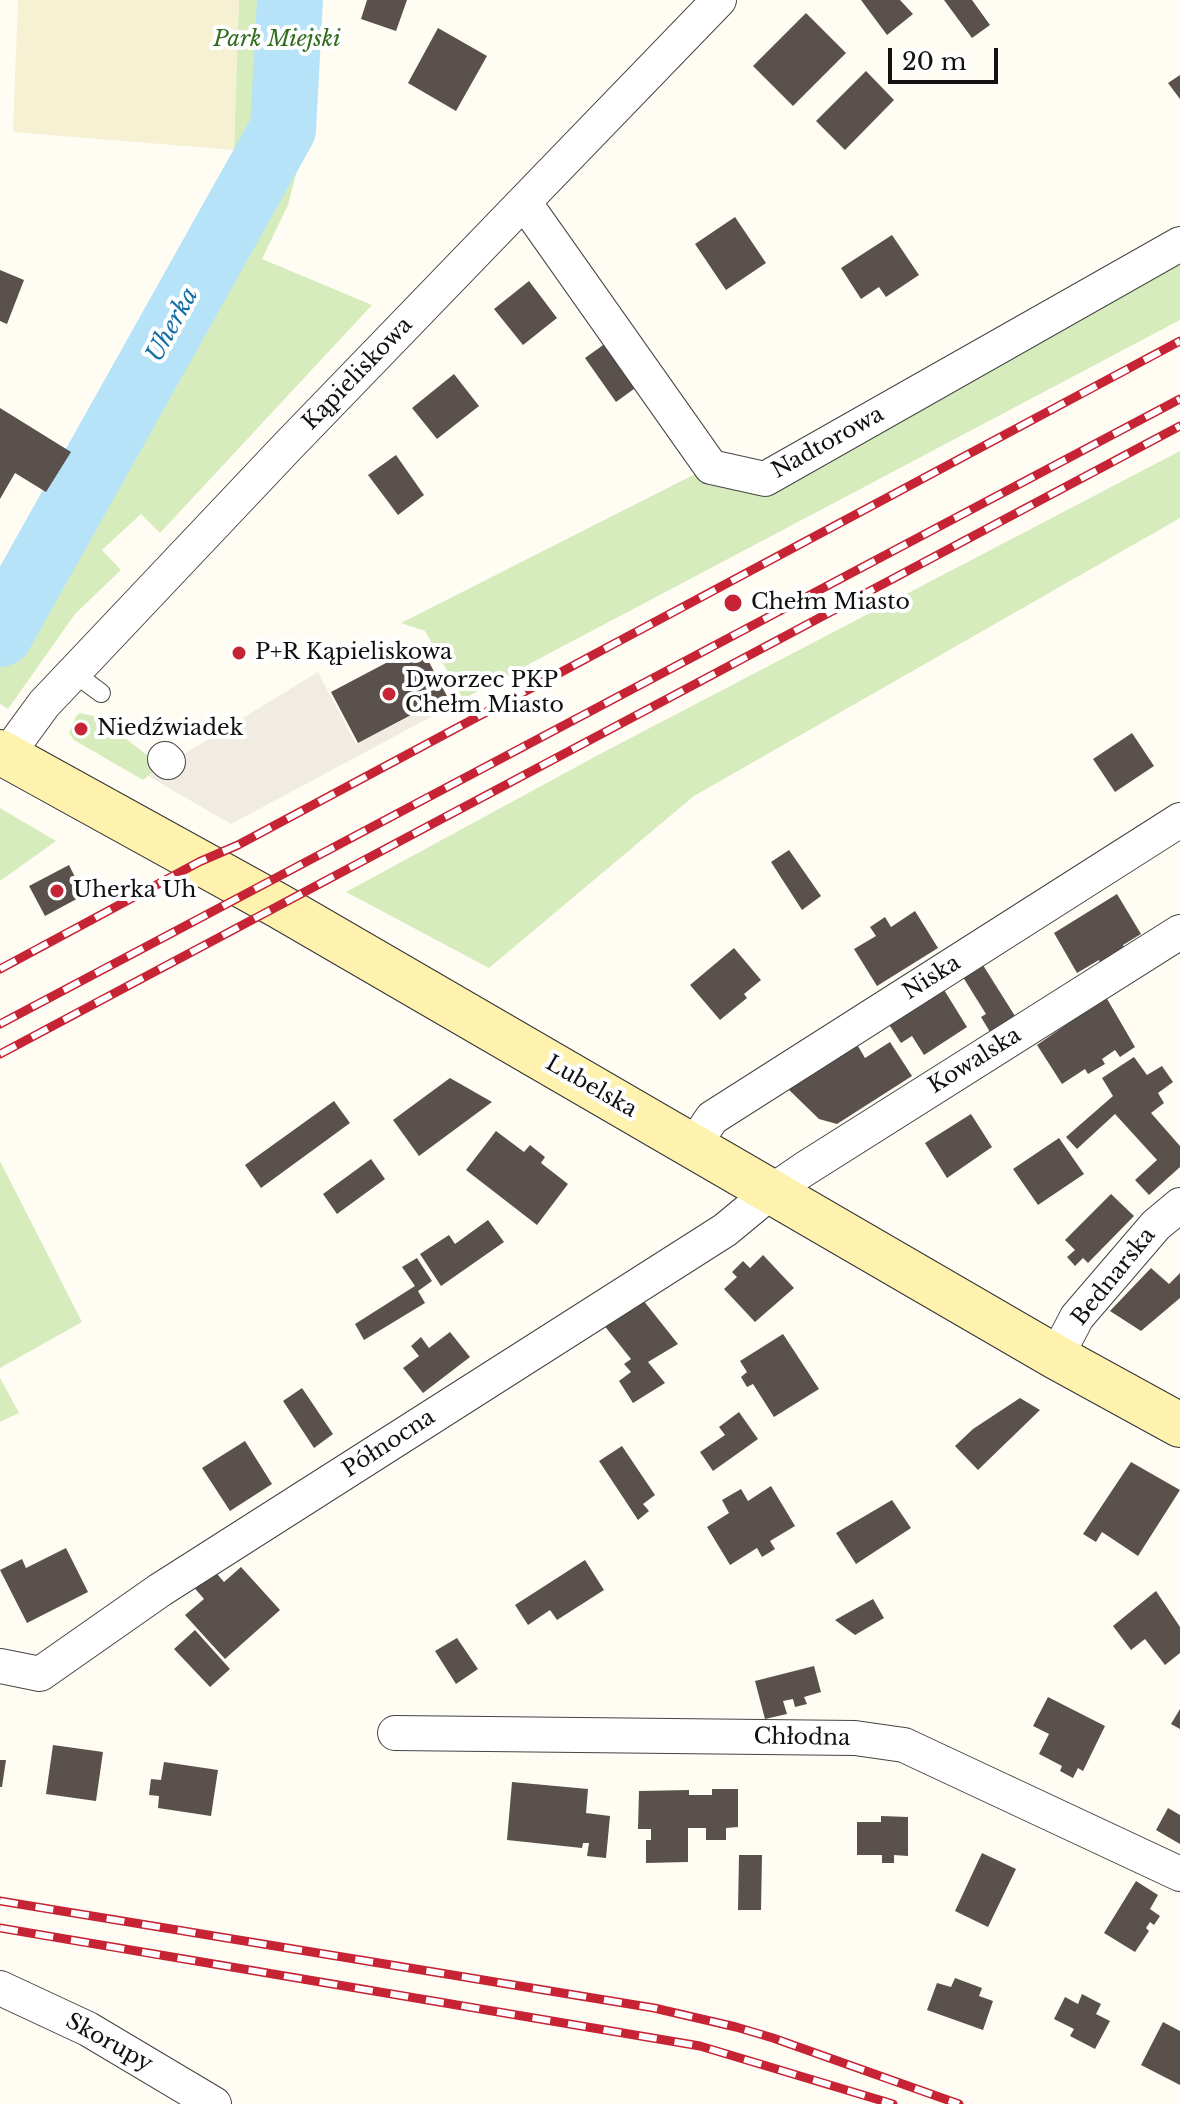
<!DOCTYPE html>
<meta charset="utf-8">
<style>
body{margin:0}
#map{position:relative;width:1180px;height:2104px;overflow:hidden;background:#fffcf4;font-family:"Libre Baskerville",serif}
canvas{display:block}
.scale{position:absolute;left:888px;top:48px;width:110px;height:36px;box-sizing:border-box;border:4px solid #111;border-top:0;padding-left:10px;font-size:24px;line-height:28px;white-space:nowrap;color:#111;-webkit-text-stroke:6px #fff;paint-order:stroke}
</style>
<div id="map">
<canvas width="1180" height="2104"></canvas>
<div class="scale">20 m</div>
</div>
<script>
const context = document.querySelector('canvas').getContext('2d');
context.lineJoin = 'round';
function paint(path, color) { context.fillStyle = color; context.fill(path, 'evenodd'); }
function stroke(path, color, width, dash) { context.strokeStyle = color; context.lineWidth = width; context.lineCap = dash ? 'butt' : 'round'; context.setLineDash(dash || []); context.stroke(path); }
function write(font, color, halo, rows, align = 'center') {
  context.font = font + ' "Libre Baskerville",serif'; context.lineWidth = 8; context.setLineDash([]); context.textBaseline = 'middle'; context.strokeStyle = halo; context.fillStyle = color; for (const [text, x, y, turn = 0] of rows) {
    context.save(); context.translate(x, y); context.rotate((+turn || 0) * Math.PI / 180); context.textAlign = isNaN(turn) ? turn : align; if (halo) context.strokeText(text, 0, 0); context.fillText(text, 0, 0); context.restore();
  }
}
const farmland = new Path2D(`
 M18 0H239L234 150 13 132Z`);
const green = new Path2D(`
 M239 0H320L310 120 288 205 262 259 372 305 160 533 141 514 102 550 121 570 75 614 8 709 0 704V612L66 495 206 229 197 223 234 150Z
 M1180 251V320L463 699 425 631 401 623 701 471 765 478Z
 M1180 451V518L694 796 489 968 346 892 600 754Z
 M80 713 98 717 161 766 143 780 74 740 69 733 76 716Z
 M0 808 56 841 0 881Z
 M0 1161 82 1322 0 1368Z
 M0 1378 19 1413 0 1422Z`);
const plaza = new Path2D(`
 M318 672 356 744 453 694 457 703 231 824 148 776Z`);
const river = new Path2D(`
 M0 634 283 129 290 0`);
const building = new Path2D(`
 M367 0H407L396 31 361 19Z
 M861 0H900L913 14 887 35Z
 M944 0H972L990 25 972 38Z
 M806 13 846 53 793 106 753 66Z
 M438 28 487 56 456 111 408 83Z
 M866 71 894 100 845 150 816 121Z
 M1180 75V99L1168 83Z
 M735 217 766 263 726 290 695 244Z
 M892 235 919 275 886 297 879 287 861 299 841 268Z
 M0 270 24 280 7 324 0 321Z
 M529 281 557 318 523 345 494 309Z
 M606 343 638 386 616 402 585 358Z
 M454 374 479 406 437 439 412 408Z
 M0 408 71 452 46 492 15 473 0 499Z
 M396 455 424 495 398 515 368 475Z
 M420 645 447 696 358 743 331 692Z
 M1132 733 1154 766 1115 792 1093 759Z
 M789 850 821 896 802 910 771 862Z
 M69 865 84 895 45 916 29 886Z
 M1117 894 1141 934 1123 945 1125 950 1101 965 1099 960 1077 973 1054 933Z
 M915 911 938 948 877 986 854 949 876 936 870 927 885 917 891 927Z
 M734 948 761 980 744 994 747 998 720 1020 690 985Z
 M981 962 1015 1016 990 1032 981 1017 986 1014 961 974Z
 M941 985 967 1027 924 1055 912 1036 901 1043 886 1020Z
 M1106 997 1135 1047 1120 1057 1115 1050 1102 1059 1105 1064 1088 1074 1085 1069 1062 1084 1037 1045Z
 M855 1041 865 1058 890 1042 912 1076 837 1124 819 1119 785 1086Z
 M1134 1057 1147 1075 1162 1066 1173 1082 1158 1093 1164 1103 1151 1113 1180 1146V1167L1149 1195 1135 1180 1157 1160 1115 1114 1077 1149 1066 1137 1113 1096 1102 1078Z
 M450 1078 492 1102 419 1156 393 1120Z
 M334 1101 350 1123 261 1188 245 1165Z
 M971 1114 992 1147 947 1178 925 1143Z
 M496 1131 524 1152 530 1145 545 1157 541 1163 568 1184 537 1225 466 1170Z
 M1059 1138 1084 1174 1038 1205 1013 1169Z
 M371 1159 385 1179 337 1214 323 1194Z
 M1111 1194 1134 1216 1088 1263 1083 1258 1075 1266 1067 1257 1075 1250 1065 1240Z
 M488 1220 504 1242 441 1286 420 1254 449 1235 455 1244Z
 M763 1255 794 1288 755 1322 724 1289 737 1277 732 1272 743 1261 750 1268Z
 M417 1258 432 1281 418 1291 425 1303 364 1340 355 1324 415 1286 402 1267Z
 M1151 1268 1169 1284 1180 1273V1298L1141 1331 1110 1311Z
 M643 1300 678 1344 648 1362 665 1383 633 1403 619 1381 631 1372 624 1364 631 1359 603 1324Z
 M450 1332 470 1357 423 1393 403 1368 419 1356 411 1346 421 1337 429 1348Z
 M783 1334 819 1389 774 1417 753 1384 747 1387 741 1377 747 1372 740 1361Z
 M302 1388 333 1434 314 1448 283 1401Z
 M1020 1398 1040 1410 978 1470 955 1446 973 1429Z
 M739 1412 758 1439 713 1471 700 1452 725 1435 719 1427Z
 M245 1441 272 1484 230 1511 202 1468Z
 M622 1446 655 1495 643 1504 649 1511 638 1520 599 1461Z
 M1131 1462 1180 1490 1138 1556 1102 1532 1096 1542 1083 1534Z
 M771 1486 795 1526 770 1541 775 1549 762 1557 757 1548 730 1565 707 1527 729 1513 722 1500 741 1489 748 1501Z
 M892 1500 911 1528 856 1564 836 1533Z
 M66 1548 88 1592 27 1623 0 1570 22 1559 26 1568Z
 M585 1560 604 1590 557 1620 550 1610 528 1625 515 1605Z
 M241 1567 280 1610 225 1659 185 1615 204 1599 191 1584 212 1568 224 1582Z
 M1156 1591 1180 1627V1653L1165 1665 1145 1639 1131 1650 1113 1626Z
 M873 1599 884 1618 855 1635 835 1620Z
 M195 1630 230 1669 210 1687 174 1649Z
 M457 1638 478 1669 456 1684 435 1651Z
 M814 1666 821 1692 804 1697 807 1704 795 1707 793 1699 783 1701 787 1714 765 1719 755 1681Z
 M1048 1697 1105 1726 1083 1771 1078 1768 1073 1778 1060 1771 1062 1766 1039 1754 1049 1734 1033 1726Z
 M1180 1709V1729L1171 1724Z
 M53 1745 103 1752 96 1801 46 1794Z
 M0 1760H6L2 1787H0Z
 M164 1762 218 1770 211 1816 158 1808 159 1796 149 1795 151 1779 161 1780Z
 M512 1782 588 1789 586 1813 610 1816 606 1858 587 1856 589 1843H583L582 1848 507 1840Z
 M712 1789H738V1827L726 1828V1840H706V1828H688V1862L646 1863V1840H651V1829H638L639 1791 689 1790V1795H712Z
 M1168 1808 1180 1815V1844L1156 1830Z
 M881 1816 908 1817V1856L894 1855V1863H882V1855H857V1822H881Z
 M982 1853 1016 1869 988 1927 955 1911Z
 M739 1855H762L761 1910H738Z
 M1136 1881 1158 1895 1150 1909 1160 1916 1154 1925 1150 1922 1146 1928 1149 1931 1135 1952 1104 1933Z
 M955 1978 982 1988 979 1996 993 2001 983 2030 927 2010 937 1983 951 1987Z
 M1082 1994 1101 2004 1096 2014 1110 2021 1095 2049 1070 2036 1074 2029 1054 2019 1065 1997 1078 2004Z
 M1163 2022 1180 2031V2085L1141 2065Z`);
const lane = new Path2D(`
 M74 673 101 693`);
const street = new Path2D(`
 M524 202 711 467 765 479 1180 244
 M6 756 44 704 288 446 719 0
 M165 759 168 762
 M693 1146 712 1118 1180 820
 M1056 1357 1077 1317 1156 1225 1180 1205
 M0 1666 40 1674 160 1590 725 1230 771 1192 803 1170 1180 932
 M395 1733 855 1738 904 1745 1180 1874
 M0 1988 88 2029 214 2104`);
const secondary = new Path2D(`
 M0 752 279 906 1056 1357 1180 1425`);
const rail = new Path2D(`
 M0 969 199 862 238 845 1180 341
 M0 1024 1180 399
 M0 1054 1180 426
 M0 1901 654 2008 736 2027 773 2038 959 2104
 M0 1928 700 2046 893 2104`);
const markers = [
 [733,603,10,"#c62334"],
 [239,653,8,"#c62334"],
 [389,694,8,"#c62334"],
 [81,729,8,"#c62334"],
 [57,891,8,"#c62334"]
];
const parkNames = [
 ["Park Miejski",277,40]
];
const streetNames = [
 ["Kąpieliskowa",358,374,-46],
 ["Nadtorowa",828,443,-29],
 ["Niska",932,978,-32],
 ["Kowalska",975,1061,-32],
 ["Lubelska",591,1087,30],
 ["Bednarska",1114,1277,-51],
 ["Północna",389,1444,-33],
 ["Chłodna",802,1738,1],
 ["Skorupy",109,2043,29]
];
const poiNames = [
 ["Chełm Miasto",751,603],
 ["P+R Kąpieliskowa",255,653],
 ["Dworzec PKP",405,681],
 ["Chełm Miasto",405,706],
 ["Niedźwiadek",97,729],
 ["Uherka Uh",73,891]
];
const waterNames = [
 ["Uherka",173,325,-61]
];
paint(farmland, '#f6f1d3');
paint(green, '#d7ecbc');
paint(plaza, '#f1ece1');
stroke(river, '#b7e3f8', 66);
paint(building, '#5a514c');
stroke(lane, '#444', 20);
stroke(street, '#444', 36);
stroke(secondary, '#333', 46);
stroke(lane, '#fff', 18);
stroke(street, '#fff', 34);
stroke(secondary, '#fff2af', 44);
stroke(rail, '#c62334', 9);
stroke(rail, '#fff', 6, [18]);
for (const [x, y, r, color] of markers) { const dot = new Path2D(); dot.arc(x, y, r, 0, 2 * Math.PI); context.fillStyle = color; context.fill(dot); stroke(dot, '#fff', 3); }
write('italic 22px', '#326c1e', '#fff', parkNames);
write('22px', '#111', '#fff', streetNames);
write('22px', '#111', '#fff', poiNames, 'left');
write('italic 24px', '#1570a8', '#fff', waterNames);
</script>
